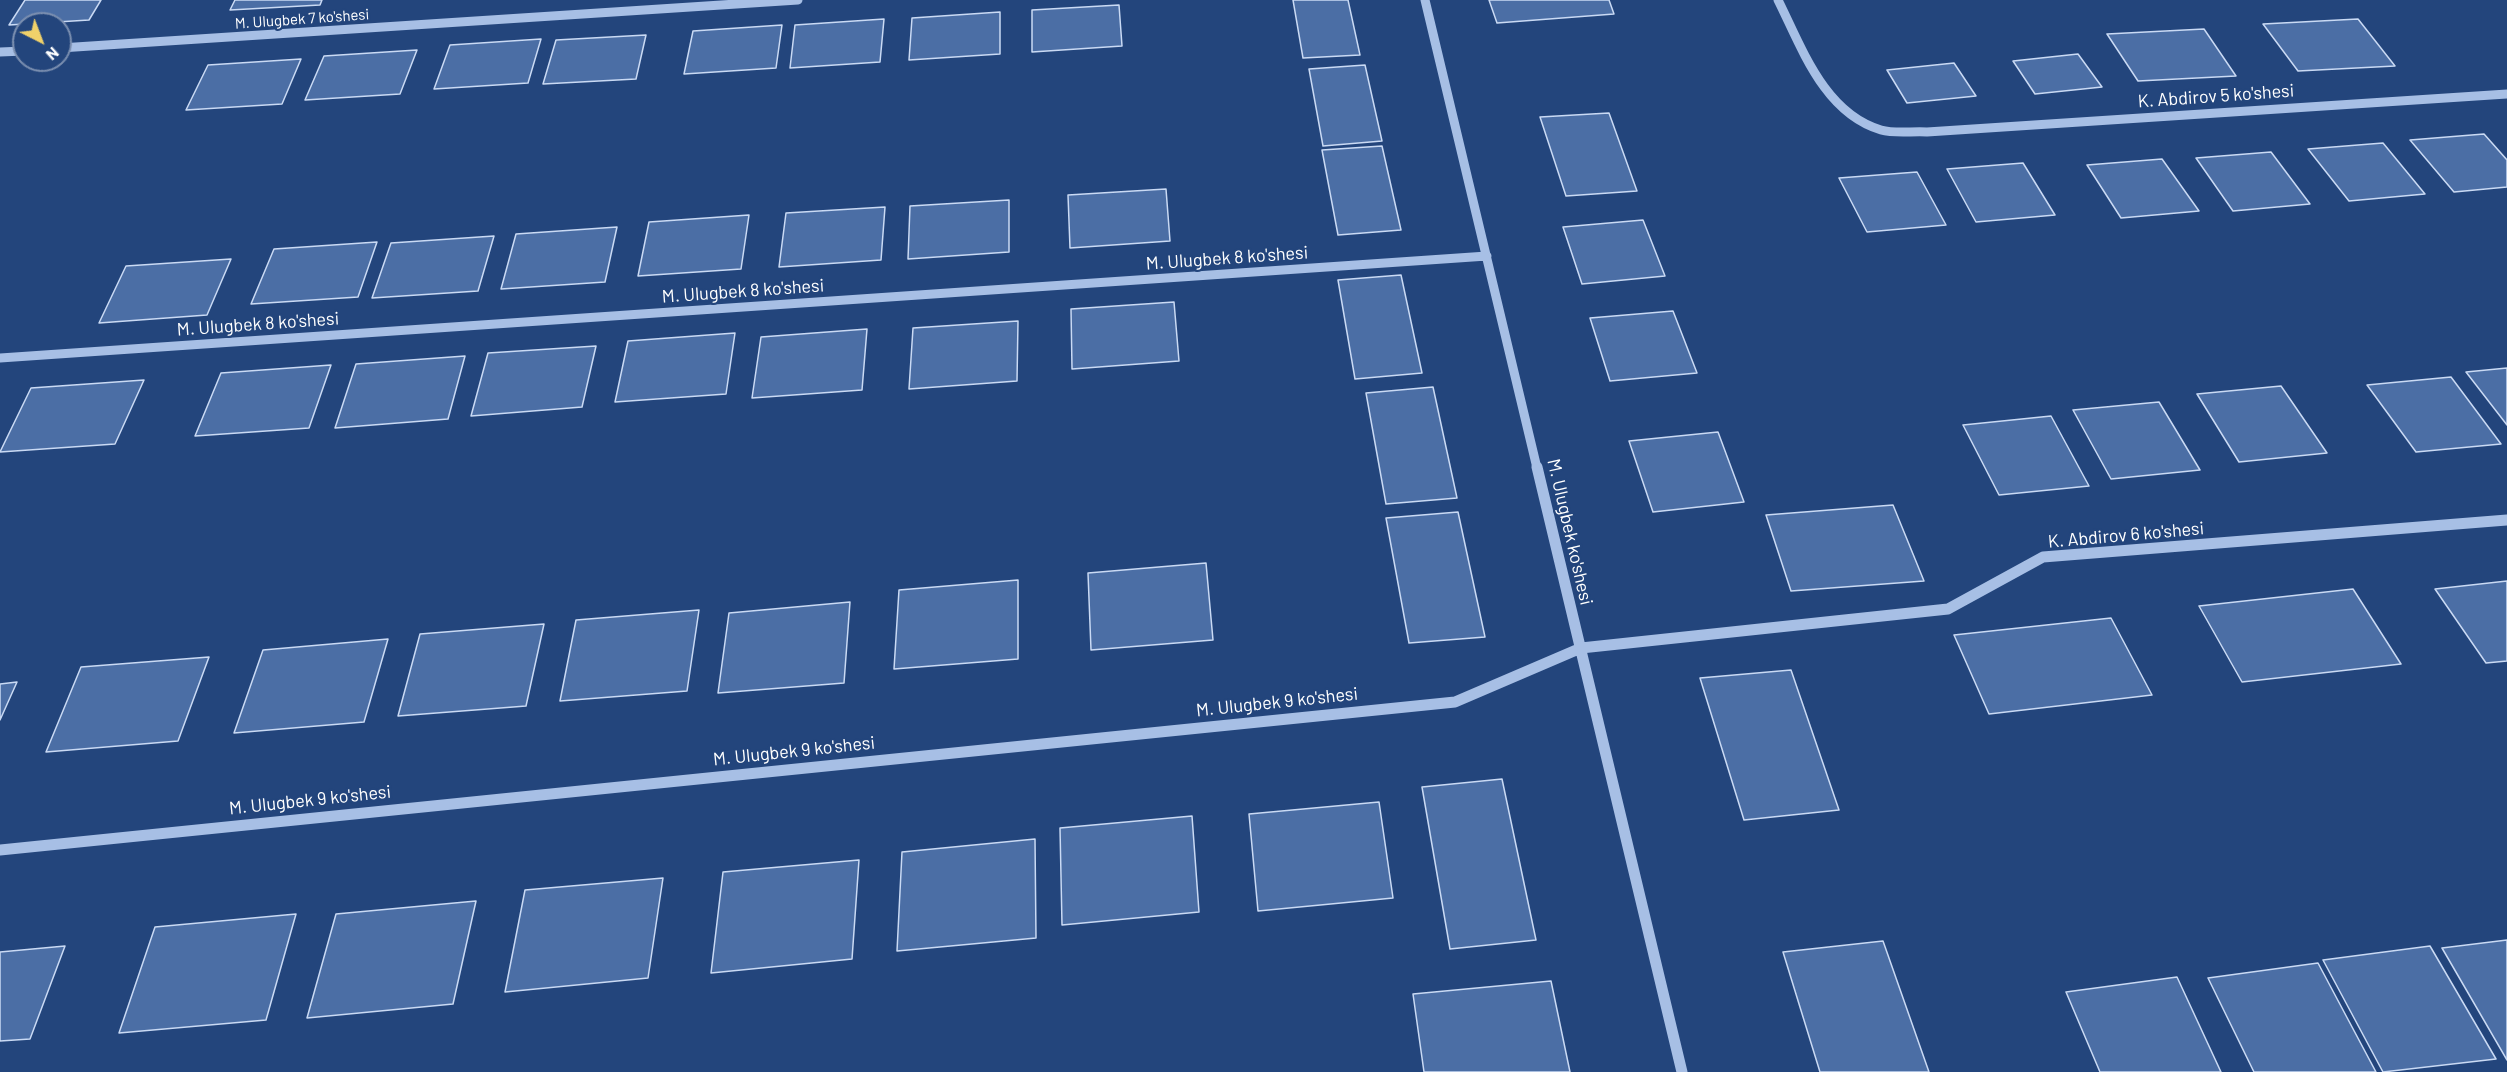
<!DOCTYPE html>
<style>
body{margin:0}
#map{position:relative;width:2507px;height:1072px;overflow:hidden;background:#23457c;font-family:Barlow,sans-serif}
canvas{display:block}
.north{position:absolute;left:12px;top:12px;width:60px;height:60px;box-sizing:border-box;background:#23457c;border:2px solid #7b8fb0;border-radius:50%;rotate:138deg;font-size:16px;font-weight:700;line-height:24px;text-align:center;color:#fff}
.north::after{content:'';display:block;margin:auto;width:21px;height:27px;background:#f0d16a;clip-path:polygon(50% 0,100% 100%,50% 72%,0 100%)}
</style>
<div id="map">
<canvas width="2507" height="1072"></canvas>
<div class="north">N</div>
</div>
<script>
const context = document.querySelector('canvas').getContext('2d');
context.lineJoin = 'round';
function paint(path, color) { context.fillStyle = color; context.fill(path, 'evenodd'); }
function stroke(path, color, width, dash) { context.strokeStyle = color; context.lineWidth = width; context.lineCap = dash ? 'butt' : 'round'; context.setLineDash(dash || []); context.stroke(path); }
function write(font, color, halo, rows, align = 'center') {
  context.font = font + ' Barlow,sans-serif'; context.lineWidth = 4.5; context.setLineDash([]); context.textBaseline = 'middle'; context.strokeStyle = halo; context.fillStyle = color; for (const [text, x, y, turn = 0] of rows) {
    context.save(); context.translate(x, y); context.rotate((+turn || 0) * Math.PI / 180); context.textAlign = isNaN(turn) ? turn : align; if (halo) context.strokeText(text, 0, 0); context.fillText(text, 0, 0); context.restore();
  }
}
const building = new Path2D(`
 M25 0H101L89 20 9 25Z
 M235 0H322L320 5 230 10Z
 M1293 0H1348L1360 55 1303 58Z
 M1489 0H1609L1614 14 1497 23Z
 M1119 5 1122 46 1032 52V10Z
 M1000 12V54L909 60 912 18Z
 M884 19 880 62 790 68 795 25Z
 M2358 19 2395 66 2298 71 2263 24Z
 M782 25 776 68 684 74 693 31Z
 M2204 29 2236 76 2138 81 2107 34Z
 M646 35 636 79 543 84 556 40Z
 M541 39 528 83 434 89 450 45Z
 M417 50 400 94 305 100 324 56Z
 M2078 54 2102 87 2035 94 2013 61Z
 M301 59 282 104 186 110 208 65Z
 M1954 63 1976 96 1907 103 1887 70Z
 M1365 65 1382 141 1323 146 1309 69Z
 M1609 113 1637 191 1566 196 1540 117Z
 M2484 134 2507 160V187L2454 192 2410 140Z
 M2383 143 2425 194 2349 201 2308 149Z
 M1382 146 1401 230 1338 235 1322 150Z
 M2271 152 2310 204 2233 211 2196 158Z
 M2162 159 2199 211 2121 218 2087 165Z
 M2023 163 2055 215 1976 222 1947 169Z
 M1917 172 1946 225 1867 232 1839 178Z
 M1166 189 1170 241 1070 248 1068 195Z
 M1009 200V252L908 259 910 206Z
 M885 207 881 260 779 267 786 213Z
 M749 215 741 269 638 276 649 222Z
 M1643 220 1665 276 1582 284 1563 227Z
 M617 227 605 282 501 289 516 234Z
 M494 236 478 291 372 298 391 243Z
 M377 242 358 297 251 304 274 249Z
 M231 259 207 315 99 323 126 266Z
 M1401 275 1422 373 1355 379 1338 280Z
 M1174 302 1179 361 1072 369 1071 309Z
 M1673 311 1697 373 1610 381 1590 318Z
 M1018 321 1017 381 909 389 913 328Z
 M867 329 862 390 752 398 761 337Z
 M735 333 726 394 615 402 628 341Z
 M596 346 582 407 471 416 488 353Z
 M465 356 448 419 335 428 356 364Z
 M331 365 309 428 195 436 221 373Z
 M2507 368V425L2466 372Z
 M2451 377 2501 444 2416 452 2367 385Z
 M144 380 115 444 0 452 31 388Z
 M2281 386 2327 453 2239 462 2197 394Z
 M1433 387 1457 498 1386 504 1366 393Z
 M2159 402 2200 470 2111 479 2073 410Z
 M2051 416 2089 486 1999 495 1963 425Z
 M1718 432 1744 502 1653 512 1629 441Z
 M1893 505 1924 581 1791 591 1766 515Z
 M1458 512 1485 637 1409 643 1386 518Z
 M1206 563 1213 640 1091 650 1088 573Z
 M1018 580V659L894 669 899 590Z
 M2507 581V661L2486 663 2435 589Z
 M2353 589 2401 664 2242 682 2199 606Z
 M850 602 844 683 718 693 729 613Z
 M699 610 687 691 560 701 576 620Z
 M2111 618 2152 695 1989 714 1954 635Z
 M544 624 526 706 398 716 420 634Z
 M388 639 364 722 234 733 263 650Z
 M209 657 178 741 46 752 81 667Z
 M1791 670 1839 810 1744 820 1700 678Z
 M17 682 0 720V684Z
 M1502 779 1536 940 1450 949 1422 787Z
 M1379 802 1393 898 1258 911 1249 814Z
 M1192 816 1199 912 1062 925 1060 828Z
 M1035 839 1036 938 897 951 902 852Z
 M859 860 852 959 711 973 723 872Z
 M663 878 648 978 505 992 525 890Z
 M476 901 453 1004 307 1018 336 914Z
 M296 914 266 1020 119 1033 155 927Z
 M2507 940V1060L2442 948Z
 M1883 941 1929 1072H1820L1783 952Z
 M65 946 30 1039 0 1041V952Z
 M2430 946 2496 1059 2383 1072 2323 960Z
 M2318 963 2376 1072H2254L2208 978Z
 M2177 977 2221 1072H2100L2066 992Z
 M1551 981 1570 1072H1424L1413 994Z`);
const minorFar1 = new Path2D(`
 M1425 0 1537 468
 M1778 0C1802 48 1824 113 1881 130 1895 134 1912 131 1927 132L2507 94
 M60 48 798 0
 M0 52 24 51
 M0 358 1487 256`);
const minor = new Path2D(`
 M1537 467 1682 1072
 M0 850 1455 702 1581 648 1948 609 2043 557 2507 520`);
const farStreetnames = [
 ["M. Ulugbek 7 ko'shesi",302,19,-4]
];
const streetNames = [
 ["K. Abdirov 5 ko'shesi",2216,96,-4],
 ["M. Ulugbek 8 ko'shesi",1227,258,-4],
 ["M. Ulugbek 8 ko'shesi",743,291,-4],
 ["M. Ulugbek 8 ko'shesi",258,324,-4],
 ["M. Ulugbek ko'shesi",1570,532,77],
 ["K. Abdirov 6 ko'shesi",2126,535,-5],
 ["M. Ulugbek 9 ko'shesi",1277,702,-6],
 ["M. Ulugbek 9 ko'shesi",794,751,-6],
 ["M. Ulugbek 9 ko'shesi",310,800,-6]
];
paint(building, '#4b6ea5');
stroke(building, '#cadaf4', 1.5);
stroke(minorFar1, '#a7bfe5', 9);
stroke(minor, '#a7bfe5', 11);
write('15px', '#fff', '#23457c', farStreetnames);
write('18px', '#fff', '#23457c', streetNames);
</script>
